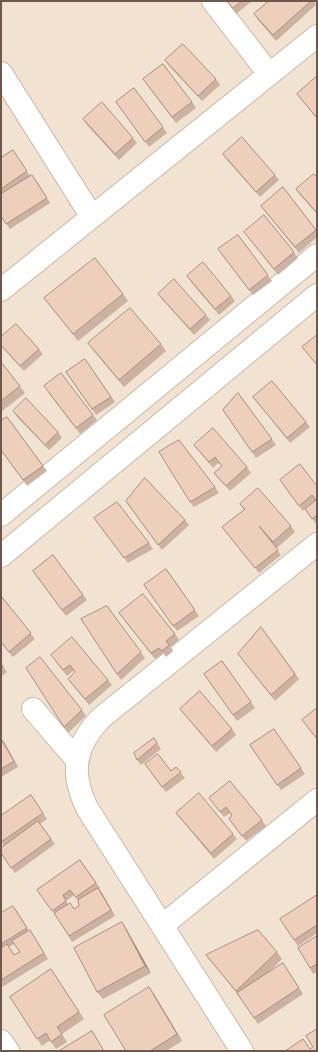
<!DOCTYPE html>
<style>
body{margin:0}
#map{position:relative;width:318px;height:1052px;overflow:hidden;background:#faf0e2;font-family:Mulish,sans-serif}
canvas{display:block}
.frame{position:absolute;inset:0;border:2px solid #70574b;pointer-events:none}
</style>
<div id="map">
<canvas width="318" height="1052"></canvas>
<div class="frame"></div>
</div>
<script>
const context = document.querySelector('canvas').getContext('2d');
context.lineJoin = 'round';
function paint(path, color) { context.fillStyle = color; context.fill(path, 'evenodd'); }
function stroke(path, color, width, dash) { context.strokeStyle = color; context.lineWidth = width; context.lineCap = dash ? 'butt' : 'round'; context.setLineDash(dash || []); context.stroke(path); }
const residential = new Path2D(`
 M1 1H317V1051H1Z`);
const minor = new Path2D(`
 M213 1 269 74
 M1 73 92 217
 M1 290 317 36
 M1 515 317 255
 M1 556 317 295
 M33 709 77 760
 M163 925 317 800
 M1 1041 8 1051
 M242 1051 87 808C70 773 74 746 101 718L317 544`);
const wall = new Path2D(`
 M227 1H252L236 14Z
 M269 1H314L316 5 276 41 258 20 254 14Z
 M165 60 216 79 220 85 202 101 169 66Z
 M317 76V119L297 94Z
 M147 85 192 102 196 108 176 123Z
 M134 88 167 133 149 147 116 102Z
 M83 119 133 138 137 143 119 160 87 125Z
 M13 150 30 176 36 180 50 203 10 229 1 216V158Z
 M223 154 275 175 279 180 260 197 227 160Z
 M317 177V214L300 195 296 189Z
 M283 187 317 231V237L299 253 261 206Z
 M244 232 294 252 298 258 278 275Z
 M238 235 272 281 253 295 222 255Z
 M187 276 231 296 235 301 219 315 191 282Z
 M123 294 128 301 78 341 44 298Z
 M158 294 206 315 210 320 194 335 162 299Z
 M1 337 39 349 43 354 24 371 1 346Z
 M88 343 161 344 166 351 124 387 93 350Z
 M85 359 115 402 96 415 66 372Z
 M1 362 25 393 1 412Z
 M48 392 93 415 97 420 80 434Z
 M238 393 276 445 256 458 223 410Z
 M253 397 306 422 310 427 290 443Z
 M13 411 58 432 62 438 49 450 17 417Z
 M7 417 47 471 27 486 1 450Z
 M194 445 247 467 251 473 230 491 218 478 214 473 222 466 218 463 213 468 198 450Z
 M284 486H317V524H316L305 509 303 511Z
 M215 487 219 493 194 507 190 502Z
 M126 501 185 520 189 525 162 550Z
 M240 504 291 526 295 532 277 548 267 536 281 555 259 573 222 527 244 510Z
 M94 518 149 543 153 549 128 563Z
 M53 555 87 600 66 616 33 571Z
 M166 569 199 616 177 631 144 585Z
 M1 596 35 639 13 657 1 643Z
 M107 606 145 658 121 680 117 674Z
 M119 613 175 634 179 640 171 647 173 651 166 657 163 653 155 659Z
 M261 627 299 679 275 701 238 654Z
 M51 655 108 680 112 685 89 705 72 684 68 679 75 672 73 671 67 676Z
 M222 661 255 708 237 721 204 674Z
 M1 663 7 672 1 677Z
 M180 709 232 729 236 735 216 752 184 714Z
 M82 710 86 716 68 733 64 727Z
 M274 729 305 774 281 790 250 745Z
 M1 738 18 767 1 777Z
 M154 738 161 749 141 765 137 760Z
 M145 764 171 771 176 767 185 778 166 792Z
 M31 795 47 819 40 824 55 844 15 873 1 853 4 846 1 841Z
 M213 803 262 820 266 826 246 841 229 819 232 816 230 813 224 817Z
 M176 813 233 834 237 839 214 859 180 818Z
 M80 860 100 888 99 889 115 916 72 942 56 916 37 890ZM74 895 78 901 79 906 74 909 68 904 66 901Z
 M317 895V933L298 946 294 940Z
 M17 911 29 931 34 936 48 959 2 987 1 986V913ZM14 944 20 952 14 955 9 947Z
 M122 922 127 930 151 973 103 999 97 992Z
 M317 936V972L313 974 310 968Z
 M277 952 282 959 268 973 283 963 303 994 258 1024 240 997 212 962 206 955Z
 M51 969 84 1019 62 1034 67 1042 56 1049 50 1040 42 1046 10 997Z
 M154 994 182 1041 166 1051H126Z`);
const shadedWall = new Path2D(`
 M1 738 4 742 18 767 14 761Z
 M98 888 102 893 115 916 111 910Z
 M122 922 127 930 151 973 145 966Z
 M149 987 154 994 182 1041 177 1034Z`);
const building = new Path2D(`
 M227 1H242L233 8Z
 M269 1H311L273 35 254 14Z
 M183 44 216 79 198 96 165 60Z
 M163 64 192 102 172 117 143 79Z
 M317 76V118L297 94Z
 M134 88 163 127 145 142 116 102Z
 M102 102 133 138 115 154 83 119Z
 M242 137 275 175 256 192 223 154Z
 M13 150 27 171 1 189V158Z
 M314 174 317 177V213L296 189Z
 M32 175 47 198 6 224 1 216V194Z
 M283 187 316 230 295 247 261 206Z
 M264 215 294 252 274 269 244 232Z
 M238 235 268 275 249 290 218 249Z
 M95 258 123 294 73 334 44 298Z
 M203 262 231 296 215 309 187 276Z
 M174 279 206 315 190 329 158 294Z
 M130 308 161 344 119 380 88 343Z
 M16 324 39 349 20 366 1 345V337Z
 M317 335V365L302 347Z
 M85 359 111 397 92 409 66 372Z
 M1 362 20 386 1 401Z
 M61 373 93 415 76 428 44 386Z
 M272 381 306 422 287 438 253 397Z
 M238 393 272 439 252 452 223 410Z
 M26 398 58 432 45 445 13 411Z
 M7 417 43 466 23 480 1 450V421Z
 M213 428 247 467 226 486 214 473 222 466 215 457 209 462 194 445Z
 M179 440 215 487 190 502 159 452Z
 M300 464 317 486V515L312 519 305 509 316 500 312 495 299 506 280 480Z
 M145 478 185 520 158 545 126 501Z
 M258 488 291 526 273 542 259 526 278 550 255 568 222 527 245 509 240 504Z
 M117 502 149 543 124 558 94 518Z
 M53 555 83 595 62 610 33 571Z
 M166 569 195 610 173 626 144 585Z
 M143 594 175 634 166 641 169 645 162 651 159 648 151 653 119 613Z
 M1 596 31 633 9 652 1 642Z
 M107 606 141 652 117 674 81 619Z
 M261 627 295 674 271 695 238 654Z
 M72 637 108 680 85 699 68 679 75 672 70 665 63 670 51 655Z
 M40 657 82 710 64 727 26 668Z
 M222 661 251 702 233 715 204 674Z
 M1 663 3 667 1 669Z
 M200 691 232 729 212 746 180 709Z
 M317 708V739L302 720Z
 M274 729 301 768 277 785 250 745Z
 M154 738 157 743 137 760 134 753Z
 M1 739 14 761 1 769Z
 M158 754 171 771 176 767 181 772 162 787 145 764Z
 M230 781 262 820 242 836 229 819 232 815 226 807 220 812 209 798Z
 M199 793 233 834 211 853 176 813Z
 M31 795 43 813 1 842V816Z
 M38 821 51 839 11 868 1 853V848Z
 M80 860 96 883 76 897 70 890 63 895 66 901 52 911 37 890Z
 M98 888 111 910 69 936 54 913 70 903 74 909 79 906 78 900Z
 M317 895V925L294 940 280 919Z
 M13 906 27 928 1 944V913Z
 M122 922 145 966 97 992 74 948Z
 M30 930 44 953 1 980V948L7 944 14 955 20 952 12 941Z
 M258 930 277 952 236 991 206 955Z
 M317 936V964L310 968 298 948Z
 M283 963 299 988 254 1018 237 993Z
 M51 969 79 1012 57 1027 62 1034 51 1042 46 1033 37 1039 10 997Z
 M149 987 177 1034 150 1051H126L104 1015Z
 M317 1029V1051H285L303 1039 310 1049 313 1047 306 1036Z
 M92 1031 104 1051H59Z`);
paint(residential, '#f1e2d1');
stroke(minor, '#cab8aa', 24);
stroke(minor, '#fff', 22);
paint(wall, '#cdb2a2');
paint(shadedWall, '#a79184');
paint(building, '#eecfbc');
stroke(building, '#a79184', 1);
</script>
